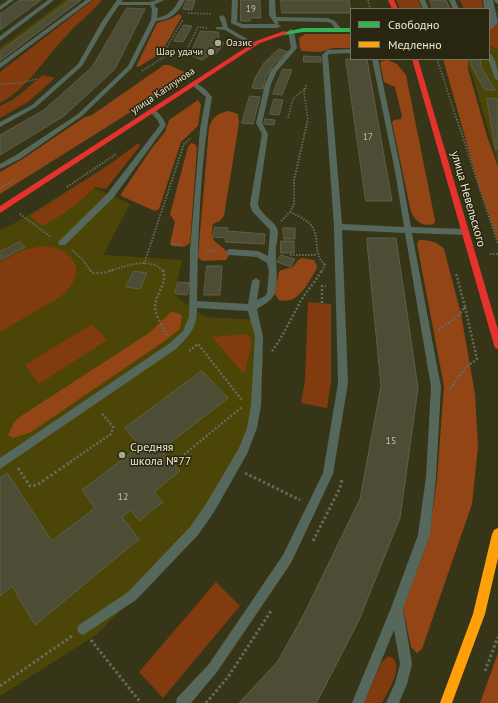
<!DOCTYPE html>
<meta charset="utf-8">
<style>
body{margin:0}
#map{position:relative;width:498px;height:703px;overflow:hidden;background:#373517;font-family:"PT Sans",sans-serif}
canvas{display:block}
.legend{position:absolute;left:350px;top:8px;width:140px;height:52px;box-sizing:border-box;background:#282611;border:1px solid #76745d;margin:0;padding:5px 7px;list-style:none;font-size:12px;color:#eae9ce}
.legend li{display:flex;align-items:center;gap:8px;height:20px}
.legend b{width:20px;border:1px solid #76745d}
</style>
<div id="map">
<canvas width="498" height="703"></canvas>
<ul class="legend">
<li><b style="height:5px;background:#30b455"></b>Свободно</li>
<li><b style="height:5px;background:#ff9f0a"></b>Медленно</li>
</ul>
</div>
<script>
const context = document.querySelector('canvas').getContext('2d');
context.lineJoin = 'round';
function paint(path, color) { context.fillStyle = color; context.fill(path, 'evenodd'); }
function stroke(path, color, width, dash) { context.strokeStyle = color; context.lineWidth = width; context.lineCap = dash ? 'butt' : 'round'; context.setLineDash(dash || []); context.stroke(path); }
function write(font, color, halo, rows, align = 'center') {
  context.font = font + ' "PT Sans",sans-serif'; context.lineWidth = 3; context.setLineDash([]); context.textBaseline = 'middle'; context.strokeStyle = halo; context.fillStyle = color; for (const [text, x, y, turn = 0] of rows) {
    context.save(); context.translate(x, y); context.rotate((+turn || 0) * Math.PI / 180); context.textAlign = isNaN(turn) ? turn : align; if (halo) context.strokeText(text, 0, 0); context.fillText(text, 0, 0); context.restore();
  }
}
const built = new Path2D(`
 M65 0H82L0 61V48Z
 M489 47 498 49V164L473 77 465 59H489Z
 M81 182 130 204 103 255 182 260 174 295 205 317 257 320 261 334 263 358 259 405 252 439 186 544 96 635 0 696V230L19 221Z`);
const green = new Path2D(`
 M93 0H102C91 13 78 23 67 35 46 57 26 90 0 103V72Z
 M396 0H418L422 9H400Z
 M460 0H482L483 9H464Z
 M498 22V49L491 47 489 44V28L494 23Z
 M43 75 55 78 28 102 0 118V106L14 99Z
 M137 144H139L140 146 106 189 95 187C79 203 64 215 44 225L42 226 30 216 110 164Z
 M42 246C77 248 89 274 60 297L0 332V262L23 250Z
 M308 302 331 304V382L327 408 301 403 305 380Z
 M92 324 107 340 39 384 25 365Z
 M245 334 248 335 252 341 245 372 243 373 212 337Z
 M216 582 240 606 163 698 139 672Z
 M388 656 393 658C403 670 388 691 382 703H364L381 663Z`);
const forest = new Path2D(`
 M178 14 182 16 161 53 140 66 136 67 157 23 173 18Z
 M305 34H351V48H333L320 52 302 51 300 48 299 38Z
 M443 59H468V69L487 136 498 167V241L478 183Z
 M387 60 397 64 406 75 435 220 434 224C423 227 416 222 411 212L392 122 394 120 401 119 402 116 395 87 384 82 380 63 382 61Z
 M164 65H169L187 73 188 76 0 194V172L21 160 85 117 92 115Z
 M198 100 201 105 198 126 181 142 159 209 155 211 121 196V194L152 148 165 132 169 120Z
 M229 111 238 114 239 123 224 216 220 221 213 224C209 247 220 240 229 255L226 260 202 261 198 257 209 128C212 117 218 113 229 111Z
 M191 143 195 144 197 148 190 243 184 247 172 246 170 243 175 222 170 214 188 147Z
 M419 240C429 240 438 242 444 249L461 314 475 394 478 446 472 504 422 649 417 653 411 647 403 608 429 538 437 479 444 386 417 244Z
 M302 258 314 260 317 266 316 270C307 284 299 305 279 300L275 294 279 272 281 270 293 267 298 260Z
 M171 312 178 313 182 316 180 329 163 342 31 432 13 438 8 435 14 423 18 418 149 333Z
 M498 653V703H480Z`);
const building = new Path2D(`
 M20 0H41L0 30V14Z
 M71 0H81L0 61V52Z
 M187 0H195L192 10 183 9Z
 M241 0H260L261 18H250V21H241Z
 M281 0H349L351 13H282Z
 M430 0H446L450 9H433Z
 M127 8 145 9 115 69 64 116 0 155V135L44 110 92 67Z
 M184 25 192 26 183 42 174 41Z
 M201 31 218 32 220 41 224 43 216 54H211L202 60 190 55Z
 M279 49 288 52 273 65 265 79 263 89 252 88 255 78 264 63Z
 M304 56 321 57V62H304Z
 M346 59H367L392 201H366Z
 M470 59H480L481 67 495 90H485L472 67Z
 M283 69 292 70 282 95 273 94Z
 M250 96 260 97 253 124 242 123Z
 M487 98 498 99V149H496Z
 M274 99 283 100 279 115 270 114Z
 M265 119 275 120 274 125 264 124Z
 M215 227 228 228 227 231 265 234 264 244 225 242 226 238 213 237Z
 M283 228H295V239H284Z
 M367 238H396L418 388 400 518 359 620 318 700 316 703H239L278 661 303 616 360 499 381 386Z
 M281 241H294V253H281Z
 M20 242 25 247 0 260V252Z
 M281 255 295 259 291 267 277 262Z
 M207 266H222L220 295H204Z
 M134 271 147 273 140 289 126 287Z
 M178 282 190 283 187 295 175 294Z
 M202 371 228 398 161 450 180 471 154 492 163 502 151 511 139 521 131 510 122 517 139 539 35 625 12 586 0 596V478L7 473 52 541 95 508 82 490 140 446 125 428Z`);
const pathFar3 = new Path2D(`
 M368 0 370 9
 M188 13 211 14
 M165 50 183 20
 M184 55 198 27 207 28
 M437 59 457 120
 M142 71 175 50
 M0 84 20 83 37 79
 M306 85 304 93 308 120
 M288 118 293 99 306 88`);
const pathFar2 = new Path2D(`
 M457 119 498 244
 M67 187 116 154
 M0 188 15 179
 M290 212C296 215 304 218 310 224 321 235 312 254 325 265
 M20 214 51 237
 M281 221 290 212 294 204V180L308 119
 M493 228 498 224
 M171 244H182
 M72 250 82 259 91 271
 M206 251H217
 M490 254H498
 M290 255H317
 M144 264 184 144 191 138
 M110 271C125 266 150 256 163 271
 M322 271 326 263`);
const pathFar1 = new Path2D(`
 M90 270 92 273H103L113 270
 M163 270C168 283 156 293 155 306 155 316 163 326 167 335
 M322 303V286H326
 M438 330 457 317 465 307 456 273
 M189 351 198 344 242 400
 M272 351C284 335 292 316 302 299 308 289 316 281 322 270
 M450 389 465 368 477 359 465 307
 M181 457 242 407
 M70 462 111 434 113 427 101 412`);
const path = new Path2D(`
 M18 468 30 486 37 485 72 461
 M245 473 300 500
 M313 541 340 488 342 479
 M91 640 141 703
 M485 671 498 637
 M0 686 72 636
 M206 703 228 677 271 611`);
const lane = new Path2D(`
 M8 0H14L0 10V6Z
 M48 0H54L0 41V36Z
 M86 0H92L0 68V63Z
 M117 0H123L121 2H150L157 0H164L154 5 158 9 157 18C168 16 174 10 179 0H185C178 13 171 20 156 21L132 68 82 116 20 159 0 169V164L16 155 78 114 128 66 151 20 152 9 150 5H119L107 23 82 66 36 107 0 127V122L32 105 78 64 101 23Z
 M232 0H238L237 22 243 24H275L269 15V0H275L276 17 328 18 335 21 342 30 337 31 331 23 327 22 277 21 279 23 277 24 281 26 278 28H242L231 23Z
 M419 0H425L429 9H423Z
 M449 0H455L459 9H453Z
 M494 0H498V4L496 3Z
 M222 15 225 17 228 28 256 44V46H252L225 30 216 29V27H223L219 17Z
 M291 29 294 31 297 48 277 71 271 84 262 123 268 134 258 204C260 214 272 219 277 228 279 233 277 241 276 247 275 261 279 280 275 293 272 301 263 305 257 309L263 337 261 405 257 428 247 454 214 512 198 535 136 600 83 635 79 633 77 629 79 625 128 592 190 527 206 504 239 448 247 428 251 405 255 337 248 311 197 308C197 328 190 335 176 349L0 469V458L170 343 183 331 189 317 190 251 200 129 206 97 192 85V83C200 82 207 91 212 97 200 164 198 233 197 301L248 304 252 281 256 278 260 281 257 300 265 296 267 293 269 271 267 263 257 257 229 255 225 252 229 249 258 251 268 256 270 230 252 211 250 204 262 134 256 123 265 84 271 70 291 48 288 31Z
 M351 49V53L329 54 328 55 342 224 404 227 395 171 372 59H378L401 171 411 227 465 229 469 232 465 235 412 233 441 387 436 477 430 535 403 609 412 664 407 684 399 703H386L395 683 400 664 394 630 364 703H352L391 608 418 535 426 477 431 387 405 233 342 230 348 383 333 474 291 563 217 672 191 703H176L177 698 209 664 283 555 323 473 338 383 334 227 322 55 327 50Z
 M489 53C497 58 498 73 498 81L495 79 488 59H489Z
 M153 109C159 112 164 119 166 125L162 131 113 198 65 245H59L58 243 59 241 107 194 157 129 160 125 158 121 150 111Z`);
const street = new Path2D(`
 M483 0H493L498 22 493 28 489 29V9H484Z`);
const fast = new Path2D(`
 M303 28H351V32H303L284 35 281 33Z`);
const slow = new Path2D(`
 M498 528V558L485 614 452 703H440L473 614 492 534 494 530Z`);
const jam = new Path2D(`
 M388 0H394L398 9H392Z
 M284 31 287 33 286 34 260 43 0 213V206L256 41Z
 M412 59H418L498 330V349L495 348 494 345Z`);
const markers = [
 [218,43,4,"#abaa8e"],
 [211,52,4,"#abaa8e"],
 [122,455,4,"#abaa8e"]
];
const farNumbernames = [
 ["19",251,9],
 ["17",368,137]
];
const farPoinames = [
 ["Оазис",226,43],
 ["Шар удачи",203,52,"right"]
];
const farStreetnames = [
 ["улица Каплунова",163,91,-34]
];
const numberNames = [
 ["15",391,441],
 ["12",123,497]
];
const streetNames = [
 ["улица Невельского",468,199,74]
];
const poiNames = [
 ["Средняя",130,448],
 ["школа №77",130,462]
];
paint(built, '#4b4608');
paint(green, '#813b0f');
paint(forest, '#934516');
paint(building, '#4d4c35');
stroke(building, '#605e47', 1);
stroke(pathFar3, '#626c5e', 1.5, [1.5, 1.5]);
stroke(pathFar2, '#626c5e', 2, [1.5, 1.5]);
stroke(pathFar1, '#626c5e', 2.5, [2, 2]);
stroke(path, '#626c5e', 3, [2.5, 2.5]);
paint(lane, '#56685c');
paint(street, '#56685c');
paint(fast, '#30b455');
paint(slow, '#ff9f0a');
paint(jam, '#e5322d');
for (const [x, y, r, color] of markers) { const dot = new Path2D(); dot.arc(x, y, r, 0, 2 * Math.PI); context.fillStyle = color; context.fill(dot); stroke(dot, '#282611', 1.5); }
write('9px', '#c3c2a8', null, farNumbernames);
write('10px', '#eae9ce', '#282611', farPoinames, 'left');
write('10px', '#eae9ce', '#282611', farStreetnames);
write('10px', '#c3c2a8', null, numberNames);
write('12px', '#eae9ce', '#282611', streetNames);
write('12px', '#eae9ce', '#282611', poiNames, 'left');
</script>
